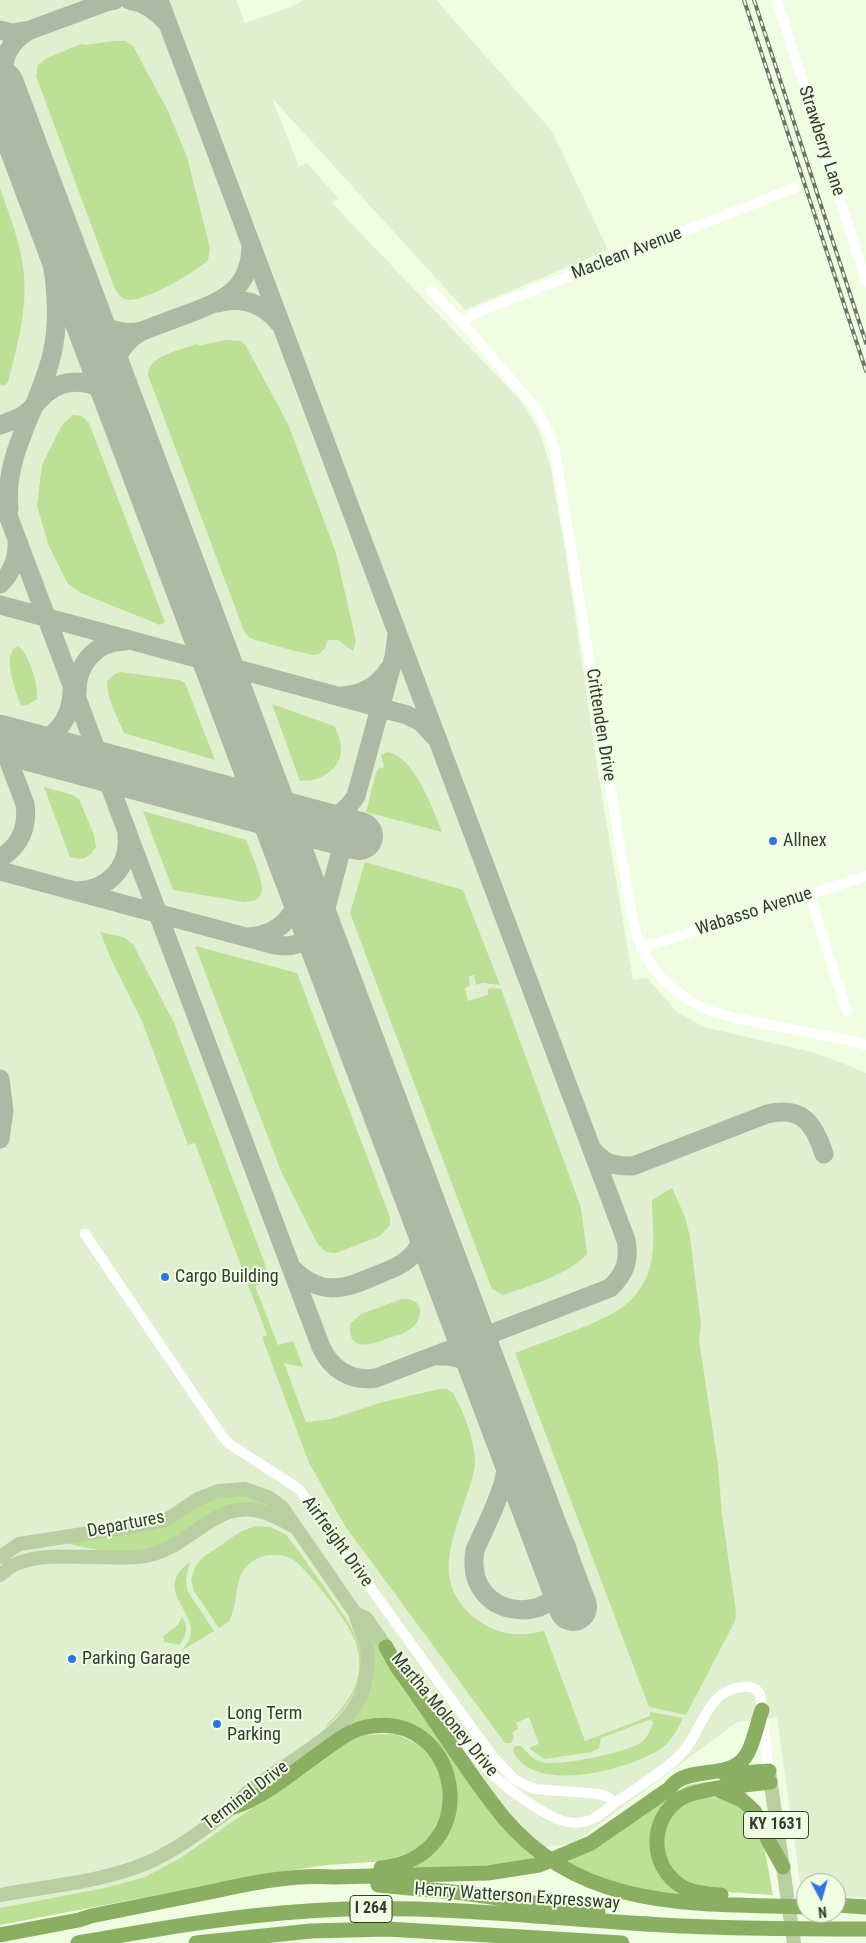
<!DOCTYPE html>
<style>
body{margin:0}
#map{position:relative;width:866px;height:1943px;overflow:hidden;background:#f0fde3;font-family:"Roboto Condensed",sans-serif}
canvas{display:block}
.north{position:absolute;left:796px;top:1873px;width:50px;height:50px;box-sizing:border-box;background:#f0fde3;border:1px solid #a6af9c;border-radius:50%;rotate:174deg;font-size:14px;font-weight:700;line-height:20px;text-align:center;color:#363b32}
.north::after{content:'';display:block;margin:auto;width:18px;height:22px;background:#3072df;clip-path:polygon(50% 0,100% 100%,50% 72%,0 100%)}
</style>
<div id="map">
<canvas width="866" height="1943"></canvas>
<div class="north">N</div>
</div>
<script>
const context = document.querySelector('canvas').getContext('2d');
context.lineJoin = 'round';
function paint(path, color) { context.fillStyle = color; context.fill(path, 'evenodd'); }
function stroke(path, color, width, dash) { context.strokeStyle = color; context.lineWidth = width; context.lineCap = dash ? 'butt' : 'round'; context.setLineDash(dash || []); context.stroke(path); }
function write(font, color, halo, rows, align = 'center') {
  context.font = font + ' "Roboto Condensed",sans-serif'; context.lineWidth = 4; context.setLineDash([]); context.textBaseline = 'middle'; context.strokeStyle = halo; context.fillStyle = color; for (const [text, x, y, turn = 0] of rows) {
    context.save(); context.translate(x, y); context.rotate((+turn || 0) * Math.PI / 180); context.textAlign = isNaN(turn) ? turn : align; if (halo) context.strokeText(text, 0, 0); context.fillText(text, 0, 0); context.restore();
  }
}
const built = new Path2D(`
 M0 0H236L245 23 291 7 304 0H436L552 131 608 250 465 310 272 98 299 167 307 163 338 198 332 203 521 401 539 430 550 465 566 554 598 772 633 980 647 978 677 1012 704 1027 812 1052 842 1063 866 1073V1897H836V1883H806V1896H802L777 1717 737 1722 574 1843 501 1853 440 1858 341 1859 0 1911Z`);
const green = new Path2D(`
 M114 41H125L133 46 168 111 187 157 210 248 208 260C194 273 149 299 130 300 123 300 118 295 115 289L36 76 38 65 47 58 81 44 85 45Z
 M0 188C10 217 22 246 24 276 27 312 17 347 8 382L4 386 0 384Z
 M225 340 242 341 246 346 288 424 336 553 356 641 353 651 338 640H328L325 648 319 654 313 655 295 651 255 640 249 637 244 631 148 375C148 355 182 350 197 344L198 346Z
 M73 415 82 416 89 423 165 622 160 625 81 593 68 584 48 544 37 505 42 465 62 425Z
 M18 646C29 653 39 687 37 699L27 705 21 706C16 690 0 654 18 646Z
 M120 672 179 680 185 683 215 760 124 733C117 716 107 699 107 681L115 674Z
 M272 704 334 726C346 748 344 767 319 778 314 781 306 780 300 781Z
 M388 752C416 759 432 808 442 832L366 812 376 773 378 769 384 767 381 755Z
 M44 787 73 795 79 799 94 835 96 847 90 855 82 859 70 857Z
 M143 811 246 840C250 851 266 884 261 894 258 901 251 901 244 902L173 890Z
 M365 862 463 890 500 985 483 983 476 985 474 975 469 976 470 986 465 988 468 1001 488 995V989L491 988 501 989 581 1208 587 1254C566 1276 531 1285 503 1295L492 1289 489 1282 350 913Z
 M100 932 123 937 133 944 174 1023 271 1280 255 1286 278 1345 293 1341 303 1367 284 1363 306 1422 331 1419 383 1402 440 1389H446L453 1393C463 1410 475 1441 475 1461 475 1472 471 1483 467 1494 453 1540 429 1585 479 1621 498 1635 522 1637 544 1631L585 1741 650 1716V1712L683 1718C677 1731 670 1744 657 1751 626 1769 551 1790 521 1762 517 1758 514 1755 513 1750L515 1746H521C527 1752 533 1760 542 1762 558 1767 631 1752 643 1741 647 1737 653 1727 653 1721L649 1720 601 1738 599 1748 592 1752 545 1759 531 1750 530 1747 539 1744 529 1717 516 1723 518 1729 512 1733 514 1737 511 1743H505L345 1526 309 1463 262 1337 267 1335 195 1143 188 1145 142 1021 111 959Z
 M195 946 297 973 390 1217V1225L380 1236 336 1253 326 1252 317 1243 281 1171Z
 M672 1188 685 1217 690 1237 701 1325 699 1340 718 1465 722 1515 736 1612 735 1621 686 1715 649 1707 515 1353C535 1345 556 1338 576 1330 614 1315 644 1302 652 1258 655 1239 652 1219 652 1200Z
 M402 1299C426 1297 424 1320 410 1329 404 1334 395 1336 388 1338 371 1345 348 1353 350 1324L361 1314Z
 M225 1494C248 1494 257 1497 276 1509 213 1491 213 1523 165 1543 133 1556 95 1552 63 1542L103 1537Z
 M255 1526 271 1527 286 1535C301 1553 313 1572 327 1591 336 1605 347 1618 354 1633 372 1671 355 1702 326 1727H325C341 1709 356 1695 359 1670 360 1659 358 1646 353 1636 347 1621 305 1566 292 1559 278 1552 261 1554 249 1564 233 1578 239 1599 231 1617L229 1621 219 1628 194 1591 191 1580 195 1567 202 1558 240 1532Z
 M190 1562 186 1578 187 1590 214 1631 181 1651C216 1617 145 1595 190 1562Z
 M182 1617C189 1627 187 1636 179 1645L164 1642 163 1636 178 1625Z
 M370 1634 541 1859 517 1865 409 1868 423 1860 439 1845 456 1808V1784L451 1767 443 1751 435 1742 391 1720 375 1719 350 1724C373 1698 380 1668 370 1634Z
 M396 1734 419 1745 432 1758 442 1778V1811L432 1833 418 1849 387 1861 328 1865 278 1872 0 1925V1908L105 1888 145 1877 182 1857 345 1743 364 1735Z
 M742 1776 694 1789 653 1839 688 1895 636 1891 565 1863 607 1841 662 1800 688 1785Z
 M702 1797C762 1794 765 1850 773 1895 750 1893 717 1893 696 1886 663 1876 651 1828 681 1806 686 1802 695 1800 702 1797Z`);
const taxiway = new Path2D(`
 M129 0C145 3 157 11 167 23
 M0 30 12 33 30 30 106 2 115 0
 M0 89C26 166 71 273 52 354 40 407 3 453 9 509
 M8 101C0 71 0 47 30 30
 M61 241 85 306C96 327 119 336 142 331 158 325 174 319 190 313 226 299 250 289 251 246
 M217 303C242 296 263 303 279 323
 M122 405C111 373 111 349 142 331
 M0 425C9 422 18 419 25 414 34 408 39 398 48 392 69 375 101 381 117 403L145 474
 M0 494 321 1347C331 1369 351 1382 376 1378L610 1288C625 1274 630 1260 626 1240L159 0
 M0 584C12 573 18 557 17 541
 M0 605 407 715 421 722 434 736
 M77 694C76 664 96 641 126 641
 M342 696C362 695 378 686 389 669
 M0 737C8 739 16 742 23 742 54 745 72 718 72 690
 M0 738 25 804C28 826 21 846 0 858
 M25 747 91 765 97 770 107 781
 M245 803 318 821C336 819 346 811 356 796L394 657 397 635
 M0 871 275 945C298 949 313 939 323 919L346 832
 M77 891C108 890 130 867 127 836
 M249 937C279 935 303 913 297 881 294 864 285 846 279 830
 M0 1079 4 1111 0 1139
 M592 1149C605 1165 614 1166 633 1166L767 1114C802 1106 814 1123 824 1154
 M292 1268C327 1304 355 1283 394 1268 448 1243 414 1186 399 1146
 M438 1356C461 1355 476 1363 488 1382
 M505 1427C517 1471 492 1511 475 1550 462 1626 572 1630 569 1559 568 1540 556 1527 540 1518`);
const runway = new Path2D(`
 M0 85 573 1607
 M0 739 359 836`);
const minor = new Path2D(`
 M777 0 866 282
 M431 290 472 334 538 411 549 433 555 451 629 901 638 939 649 961 662 979 690 1001 710 1011 735 1018 858 1042 866 1045
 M461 322 478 312 794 188
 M809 894 847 1011
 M641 948 866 876
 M85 1234 222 1436 228 1443 299 1489 493 1757 514 1779 525 1785 535 1789 599 1794 608 1797 615 1803
 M426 1696C459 1738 490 1781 537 1808 553 1818 571 1828 590 1820 600 1816 607 1809 615 1803 636 1788 664 1772 682 1753 703 1731 706 1689 743 1687 751 1686 756 1688 760 1694L769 1771`);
const major = new Path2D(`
 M0 1557 19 1544 154 1523 166 1520 198 1499 218 1491 245 1489 268 1497 282 1507 355 1613C357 1622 361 1629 364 1638 370 1653 368 1674 363 1690 348 1735 284 1763 249 1791 243 1796 239 1803 233 1807 209 1826 175 1851 147 1863 102 1882 48 1886 0 1895
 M0 1575C5 1571 10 1566 16 1564 50 1549 107 1562 145 1556 184 1549 206 1514 239 1510 259 1507 276 1517 293 1526
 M355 1613 366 1618 386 1647
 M769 1771 794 1943`);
const highway = new Path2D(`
 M386 1647 397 1667C434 1716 465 1771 504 1818 583 1912 696 1903 806 1907
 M725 1774 769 1771
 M719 1790 742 1800 753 1810 761 1821 768 1840 783 1867
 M234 1807C265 1796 291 1774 317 1755 333 1744 347 1731 366 1727 462 1708 487 1857 381 1868
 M378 1885 463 1893 598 1912
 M721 1895C708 1894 692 1893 681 1886 649 1866 649 1819 680 1799 697 1788 748 1785 770 1782
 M836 1905 866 1907
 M0 1935 79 1920 91 1916C131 1908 170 1900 210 1892 251 1883 293 1874 335 1877L488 1873 539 1865 591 1843 669 1789C671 1787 674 1783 677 1781 698 1767 733 1779 747 1754 753 1745 758 1721 762 1710
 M78 1943C167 1927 255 1912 346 1909 452 1906 558 1919 663 1925 731 1929 799 1929 866 1929
 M196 1943 311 1931 387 1929 622 1943`);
const rail = new Path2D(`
 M744 0 866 371
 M754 0 866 343`);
const markers = [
 [773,841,5,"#3072df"],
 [165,1277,5,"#3072df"],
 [72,1659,5,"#3072df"],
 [217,1724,5,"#3072df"]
];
const shields = [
 [776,1825,65],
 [371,1909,42]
];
const shieldNames = [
 ["KY 1631",776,1825],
 ["I 264",371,1909]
];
const streetNames = [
 ["Strawberry Lane",821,141,72],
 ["Maclean Avenue",627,254,-21],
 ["Crittenden Drive",600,725,81],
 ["Wabasso Avenue",754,912,-18],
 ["Departures",126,1525,-11],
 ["Airfreight Drive",337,1542,54],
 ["Martha Moloney Drive",444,1715,50],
 ["Terminal Drive",246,1796,-37],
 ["Henry Watterson Expressway",517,1897,4]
];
const poiNames = [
 ["Allnex",783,841],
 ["Cargo Building",175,1277],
 ["Parking Garage",82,1659],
 ["Long Term",227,1714],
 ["Parking",227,1735]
];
paint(built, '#e0efd0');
paint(green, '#bce096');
stroke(taxiway, '#aeb8a4', 19);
stroke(runway, '#aeb8a4', 48);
stroke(minor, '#fff', 10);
stroke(major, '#b9cfa1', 14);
stroke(highway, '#8baf62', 15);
stroke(rail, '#6d7466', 4);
stroke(rail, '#f0fde3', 2, [5.5]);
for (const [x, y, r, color] of markers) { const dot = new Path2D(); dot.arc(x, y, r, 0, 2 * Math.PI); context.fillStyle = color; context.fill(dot); stroke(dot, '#f0fde3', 2); }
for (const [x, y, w] of shields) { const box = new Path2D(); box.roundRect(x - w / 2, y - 13.5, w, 27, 4); context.fillStyle = '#f0fde3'; context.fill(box); stroke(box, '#363b32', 1); }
write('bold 16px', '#363b32', null, shieldNames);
write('18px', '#363b32', '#f0fde3', streetNames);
write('18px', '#363b32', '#f0fde3', poiNames, 'left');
</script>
